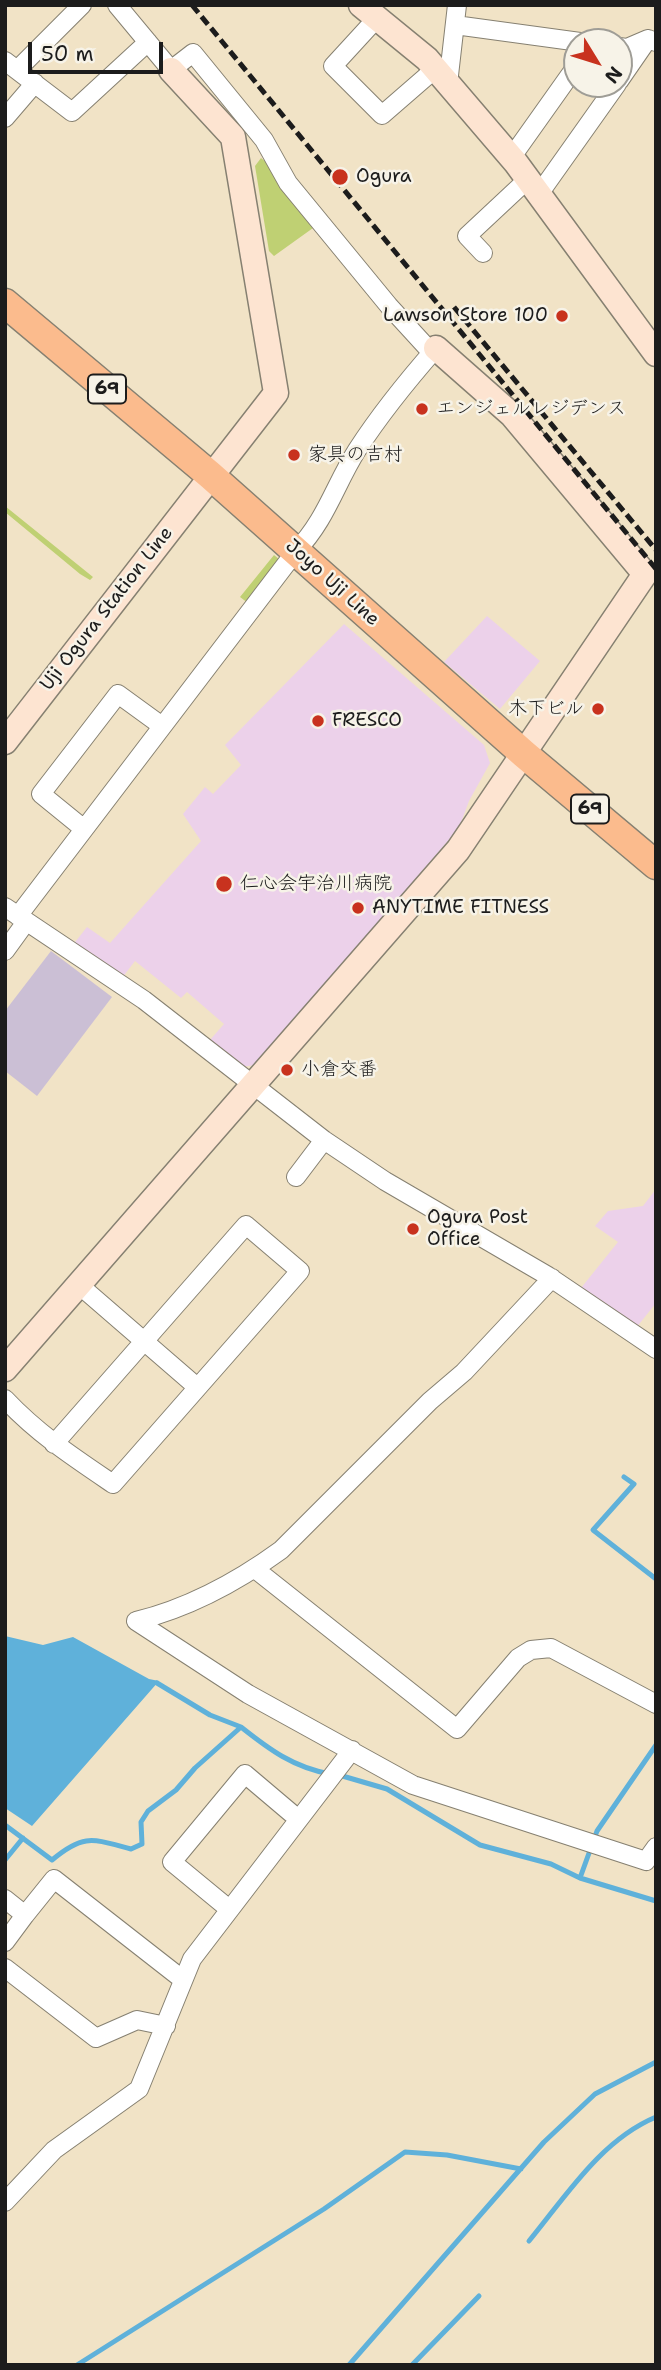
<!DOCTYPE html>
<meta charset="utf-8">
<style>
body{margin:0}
#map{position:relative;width:661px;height:2370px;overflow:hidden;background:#f1e3c6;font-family:"Shantell Sans",sans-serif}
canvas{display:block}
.frame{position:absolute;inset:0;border:7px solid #1c1c1c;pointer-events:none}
.north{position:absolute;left:563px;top:28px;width:70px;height:70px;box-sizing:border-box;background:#f7f3e8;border:2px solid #9f9d96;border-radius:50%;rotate:128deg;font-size:19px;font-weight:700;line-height:28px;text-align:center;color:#1c1c1c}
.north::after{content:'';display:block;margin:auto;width:24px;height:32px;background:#c8321e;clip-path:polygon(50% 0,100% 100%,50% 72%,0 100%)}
.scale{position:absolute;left:28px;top:42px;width:135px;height:32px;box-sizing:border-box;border:4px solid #1c1c1c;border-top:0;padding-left:9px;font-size:21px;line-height:24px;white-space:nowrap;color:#1c1c1c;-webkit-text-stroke:5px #f7f3e8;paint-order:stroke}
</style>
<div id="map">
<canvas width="661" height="2370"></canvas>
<div class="frame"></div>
<div class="north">N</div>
<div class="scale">50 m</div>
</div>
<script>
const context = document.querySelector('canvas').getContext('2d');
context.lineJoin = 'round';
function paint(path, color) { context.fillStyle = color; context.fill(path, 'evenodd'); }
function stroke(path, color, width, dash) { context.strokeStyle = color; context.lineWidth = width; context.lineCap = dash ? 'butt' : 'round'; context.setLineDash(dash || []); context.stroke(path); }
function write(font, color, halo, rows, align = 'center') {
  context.font = font + ' "Shantell Sans","Klee One",sans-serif'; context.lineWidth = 5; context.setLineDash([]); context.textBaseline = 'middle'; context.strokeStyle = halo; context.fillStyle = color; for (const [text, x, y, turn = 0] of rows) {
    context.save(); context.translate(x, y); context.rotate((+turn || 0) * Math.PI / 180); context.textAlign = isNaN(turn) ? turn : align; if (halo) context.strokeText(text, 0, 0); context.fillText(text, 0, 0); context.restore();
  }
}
const built = new Path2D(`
 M487 616 540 661 500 709 444 662Z
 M344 624 484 745 490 763 469 801 459 828 256 1065 241 1067 210 1040 224 1024 187 992 181 998 135 961 122 978 72 946 87 927 110 943 201 841 183 814 205 787 213 794 241 765 225 745Z
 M656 1189V1303L636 1328 581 1288 618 1242 595 1226 608 1211 643 1206Z`);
const industrial = new Path2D(`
 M51 951 112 997 37 1096 5 1071V1011Z`);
const green = new Path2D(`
 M261 158 283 176 320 223 274 256 269 251 255 166Z
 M5 506 93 577 90 580 80 574 5 512Z
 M274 555 280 560 252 606 240 597Z`);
const water = new Path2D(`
 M5 1636 43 1645 73 1637 149 1679 159 1681 32 1826 5 1808Z`);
const stream = new Path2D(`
 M624 1477 634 1484 593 1530 656 1579
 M157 1683 210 1715 241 1727
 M339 1775 387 1789 480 1845 551 1864 580 1878 656 1901
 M5 1825 52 1860C84 1833 93 1839 131 1849L142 1844 141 1822 148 1811 176 1790 195 1768 241 1727C270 1750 293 1767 330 1774
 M5 1860 23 1838
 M580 1878 597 1831 656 1745
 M529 2241C566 2196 601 2140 656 2117
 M77 2365 324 2209 405 2152 447 2155 521 2169
 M349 2365 544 2142 595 2094 656 2062
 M412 2365 479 2296`);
const street = new Path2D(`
 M117 5 171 70 193 53 264 140 288 183 389 306 432 353
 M377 18 333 66 382 115 435 69
 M455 25 580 42
 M619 47 627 48 648 39
 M5 61 72 112 148 42
 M17 70 82 5
 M619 81 648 39 656 42
 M448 84 457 5
 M5 118 35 83
 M511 158 577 65
 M539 194 617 84
 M483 253 467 236 528 179
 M84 829 41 794 118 694 162 726
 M5 907 144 1000 324 1140 385 1181 548 1276 656 1349
 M18 916 296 551C326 520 335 485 357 450 381 413 407 381 436 348
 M5 951 26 922
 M296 1177 324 1140
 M78 1284 197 1387
 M5 1399C38 1434 73 1457 113 1484L300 1271 246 1225 54 1444
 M255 1569 457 1729 518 1658 531 1650 551 1648 656 1704
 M136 1621 248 1694 413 1785 646 1861 656 1847
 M136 1621C189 1608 237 1582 281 1550L430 1401 464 1372 552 1278
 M5 1899 25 1915 5 1942
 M229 1909 172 1862 245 1774 297 1818
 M25 1915 54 1879 182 1979
 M5 1968 96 2038 137 2020 166 2026
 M5 2202 54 2150 139 2089 192 1959 352 1750`);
const secondary = new Path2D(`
 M361 5 427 59 516 163 656 354
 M5 742 276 393 233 137 171 70
 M5 1369 458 850 645 574 512 415 436 348`);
const primary = new Path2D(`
 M5 303 210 475 524 754 656 865`);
const rail = new Path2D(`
 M192 5 656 569
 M454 307 656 550`);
const markers = [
 [340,177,9,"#c8321e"],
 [562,316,7,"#c8321e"],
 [422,409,7,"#c8321e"],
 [294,455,7,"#c8321e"],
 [598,709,7,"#c8321e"],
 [318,721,7,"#c8321e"],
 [224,884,9,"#c8321e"],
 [358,908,7,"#c8321e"],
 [287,1070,7,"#c8321e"],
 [413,1229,7,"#c8321e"]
];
const shields = [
 [107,389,38],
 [590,809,38]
];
const shieldNames = [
 ["69",107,389],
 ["69",590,809]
];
const poiNames = [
 ["Ogura",356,177],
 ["Lawson Store 100",548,316,"right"],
 ["エンジェルレジデンス",436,409],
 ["家具の吉村",308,455],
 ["木下ビル",584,709,"right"],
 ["FRESCO",332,721],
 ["仁心会宇治川病院",240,884],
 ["ANYTIME FITNESS",372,908],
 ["小倉交番",301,1070],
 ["Ogura Post",427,1218],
 ["Office",427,1240]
];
const streetNames = [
 ["Joyo Uji Line",332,583,42],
 ["Uji Ogura Station Line",107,609,-52]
];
paint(built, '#ecd1ea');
paint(industrial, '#cbbfd5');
paint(green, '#bfd073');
paint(water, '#5fb1da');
stroke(stream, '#5fb1da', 5);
stroke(street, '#868071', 20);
stroke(secondary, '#868071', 27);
stroke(primary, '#868071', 31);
stroke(street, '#fff', 18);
stroke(secondary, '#fde4d1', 24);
stroke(primary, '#fbbb8d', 28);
stroke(rail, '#1c1c1c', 5, [10, 5]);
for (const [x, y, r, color] of markers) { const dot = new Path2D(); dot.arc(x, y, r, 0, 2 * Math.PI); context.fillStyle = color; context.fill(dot); stroke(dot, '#f7f3e8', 2.5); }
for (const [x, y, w] of shields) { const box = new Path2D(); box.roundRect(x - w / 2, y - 14.5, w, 29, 5); context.fillStyle = '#f7f3e8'; context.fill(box); stroke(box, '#1c1c1c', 2); }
write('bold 18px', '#1c1c1c', null, shieldNames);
write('19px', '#1c1c1c', '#f7f3e8', poiNames, 'left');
write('19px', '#1c1c1c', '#f7f3e8', streetNames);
</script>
